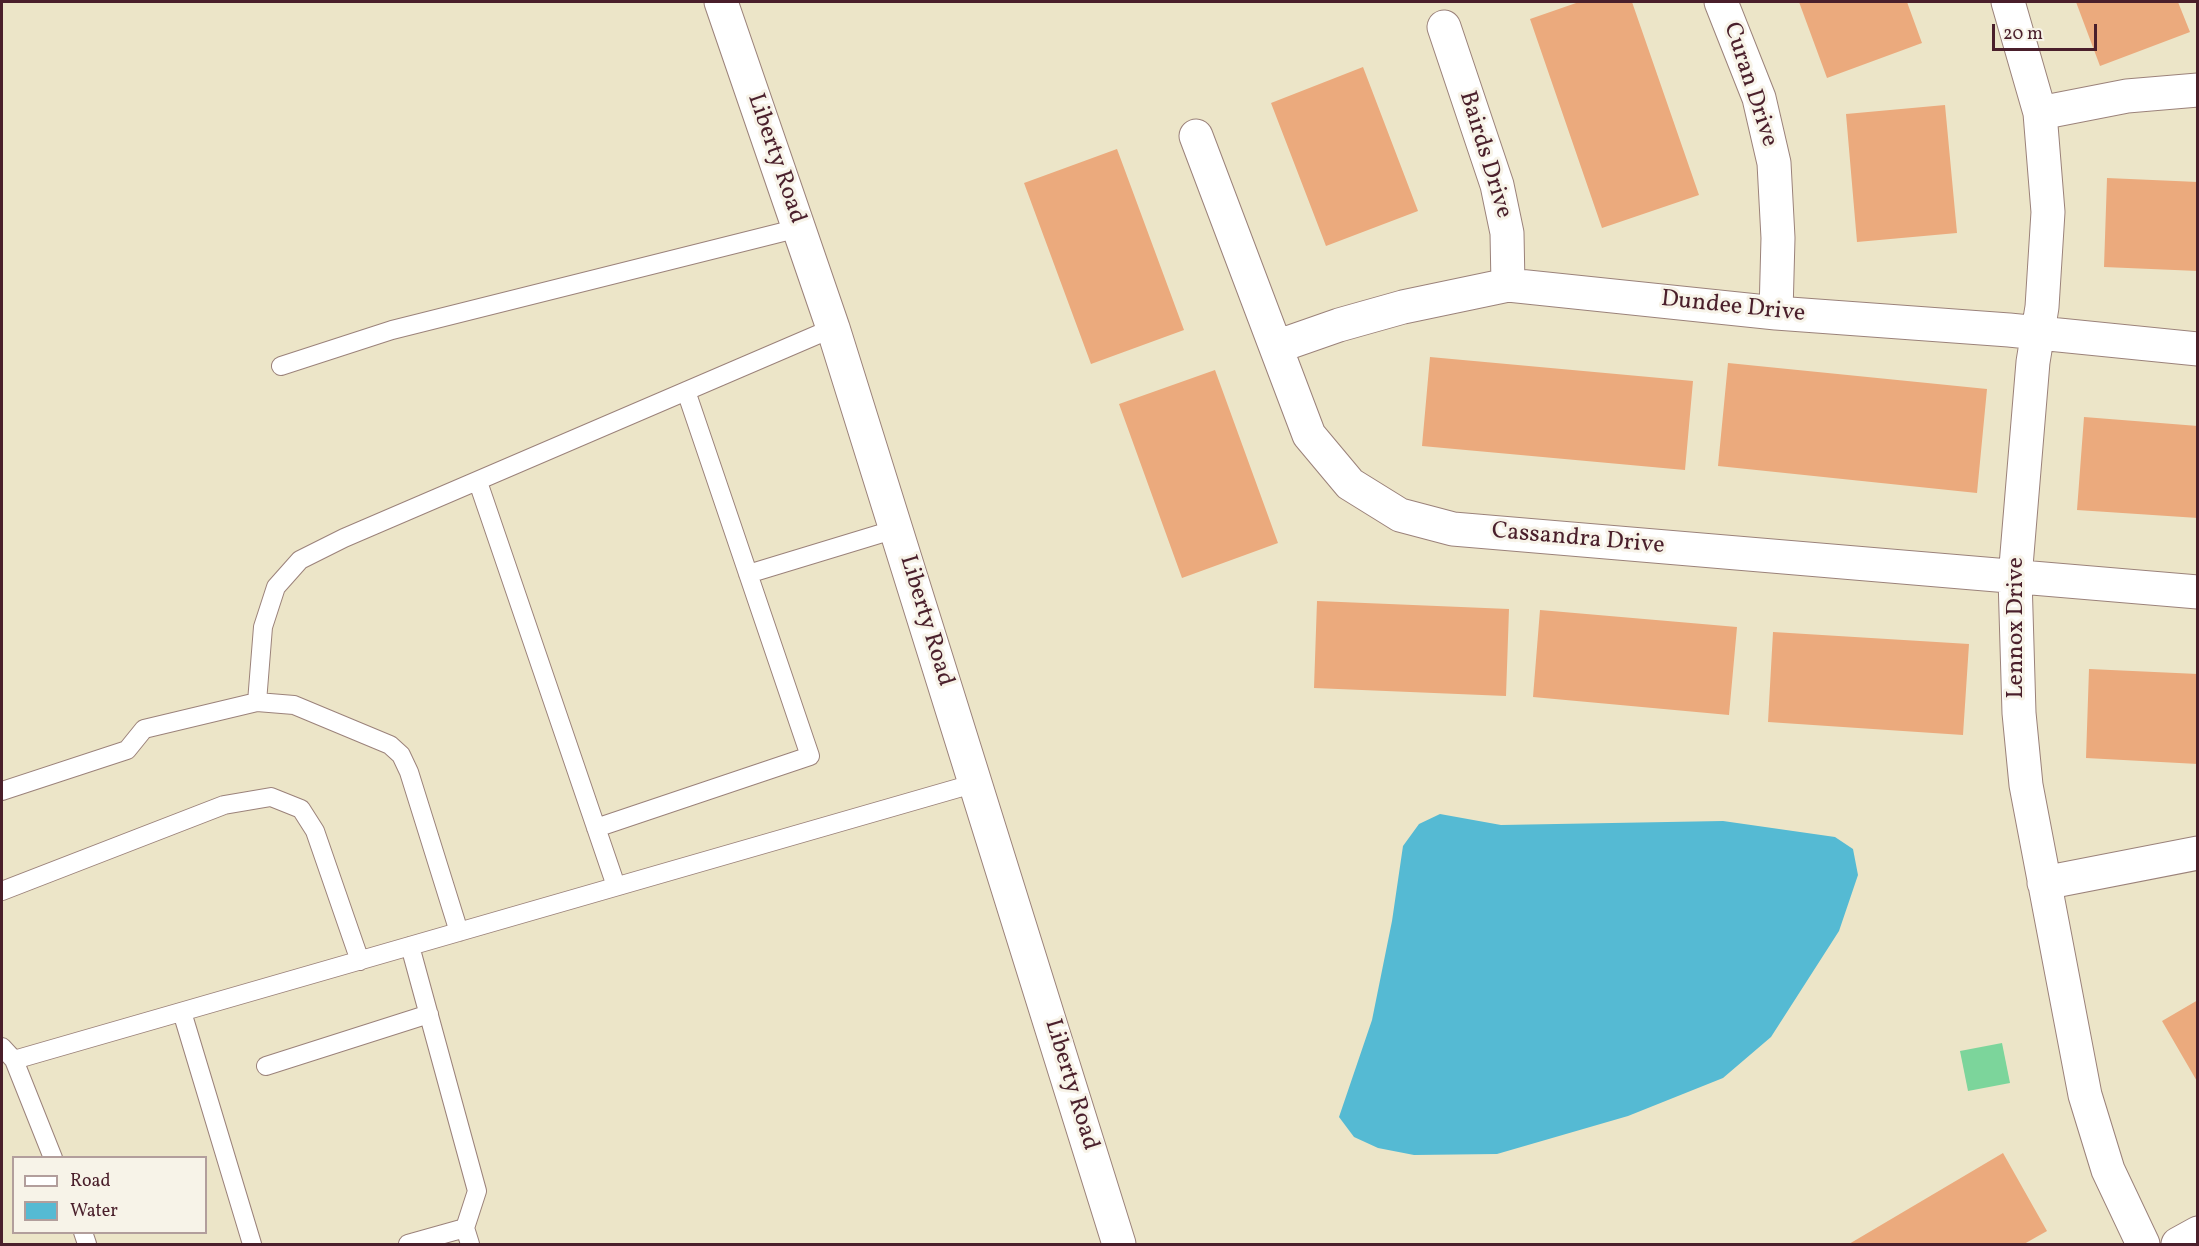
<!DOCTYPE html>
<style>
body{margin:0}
#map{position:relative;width:2199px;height:1246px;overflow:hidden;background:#ece5c8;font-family:Vollkorn,serif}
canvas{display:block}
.frame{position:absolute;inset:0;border:3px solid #4a1f2b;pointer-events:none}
.legend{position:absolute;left:12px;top:1156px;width:195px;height:78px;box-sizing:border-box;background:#f7f3e8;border:2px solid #b29e9c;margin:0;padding:8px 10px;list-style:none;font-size:18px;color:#4a1f2b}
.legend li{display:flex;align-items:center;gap:12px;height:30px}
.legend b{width:30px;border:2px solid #b29e9c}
.scale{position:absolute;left:1992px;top:24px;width:105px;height:27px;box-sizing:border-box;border:3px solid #4a1f2b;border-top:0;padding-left:8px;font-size:18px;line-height:21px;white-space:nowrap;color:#4a1f2b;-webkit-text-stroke:4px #f7f3e8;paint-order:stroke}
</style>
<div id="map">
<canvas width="2199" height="1246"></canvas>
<div class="frame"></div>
<ul class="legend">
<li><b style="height:8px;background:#fff"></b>Road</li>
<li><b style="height:16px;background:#55bad3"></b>Water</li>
</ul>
<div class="scale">20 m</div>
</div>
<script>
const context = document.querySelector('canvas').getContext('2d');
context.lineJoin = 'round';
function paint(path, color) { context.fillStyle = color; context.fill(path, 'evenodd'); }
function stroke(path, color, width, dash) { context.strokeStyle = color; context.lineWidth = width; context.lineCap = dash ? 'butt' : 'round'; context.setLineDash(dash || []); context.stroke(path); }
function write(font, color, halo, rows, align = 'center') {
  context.font = font + ' Vollkorn,serif'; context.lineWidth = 6; context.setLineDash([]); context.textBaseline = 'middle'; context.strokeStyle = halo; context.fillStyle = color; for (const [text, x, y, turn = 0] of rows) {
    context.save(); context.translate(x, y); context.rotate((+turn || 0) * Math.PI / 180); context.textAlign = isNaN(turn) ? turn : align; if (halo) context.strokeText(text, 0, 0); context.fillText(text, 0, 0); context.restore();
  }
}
const green = new Path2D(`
 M2002 1043 2010 1083 1968 1091 1960 1051Z`);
const water = new Path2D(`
 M1440 814 1501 825 1723 821 1835 837 1853 849 1858 875 1839 931 1771 1037 1723 1078 1628 1116 1497 1154 1414 1155 1378 1148 1354 1137 1339 1117 1372 1020 1392 921 1403 846 1419 824Z`);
const building = new Path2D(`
 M1579 2H1632L1699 195 1602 228 1530 19Z
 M1799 2H1907L1922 43 1827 78Z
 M2076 2H2178L2190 32 2100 66Z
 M1363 67 1418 211 1326 246 1271 103Z
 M1945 105 1957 233 1857 242 1846 114Z
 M1117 149 1184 330 1091 364 1024 183Z
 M2107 178 2198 182V271L2104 267Z
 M1430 357 1693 381 1685 470 1422 446Z
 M1728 363 1987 389 1977 493 1718 466Z
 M1215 370 1278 543 1182 578 1119 404Z
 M2084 417 2198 426V518L2077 510Z
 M1317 601 1509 609 1506 696 1314 688Z
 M1540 610 1737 627 1729 715 1533 697Z
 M1773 632 1969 644 1963 735 1768 722Z
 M2089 669 2198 674V764L2086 758Z
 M2198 1000V1083L2162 1021Z
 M2003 1153 2047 1231 2024 1244H1849Z`);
const lane = new Path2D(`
 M281 366 392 330 799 228
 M478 482 616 886
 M748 574 896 529
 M257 702 263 627 276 587 300 560 344 538 833 328
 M2 791 127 750 144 729 257 702 294 705 390 745 401 755 409 772 459 932
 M596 828 810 756 686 391
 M2 891 224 805 271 797 301 809 315 831 360 961
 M410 946 477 1191 465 1228
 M182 1012 252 1244
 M2 1047 14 1060 53 1158
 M14 1060 976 783
 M266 1066 429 1014
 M83 1232 87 1244
 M408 1244 465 1228 470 1244`);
const street = new Path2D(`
 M1721 2 1759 98 1774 163 1778 238 1776 313
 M2008 2 2040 113 2048 212 2042 307 2033 362 2015 578 2019 713 2026 785 2085 1095 2108 1170 2143 1244
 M1444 27 1497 185 1507 233 1508 285
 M2040 113 2127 96 2198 90
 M1196 136 1309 435 1350 484 1400 515 1453 529 2198 592
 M1276 347 1339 325 1403 307 1508 285 1776 313 2009 330 2198 349
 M2044 883 2198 853
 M2178 1244 2198 1233`);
const primary = new Path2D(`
 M721 2 833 328 1119 1244`);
const streetNames = [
 ["Curan Drive",1749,85,72],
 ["Bairds Drive",1484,155,73],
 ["Liberty Road",775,159,71],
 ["Dundee Drive",1733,308,6],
 ["Cassandra Drive",1578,540,5],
 ["Liberty Road",925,621,73],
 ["Lennox Drive",2018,628,-90],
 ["Liberty Road",1070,1085,73]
];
paint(green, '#7cd59b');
paint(water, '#55bad3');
paint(building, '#ebaa7d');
stroke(lane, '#9b827a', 20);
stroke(street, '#9b827a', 35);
stroke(primary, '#9b827a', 35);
stroke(lane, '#fff', 18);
stroke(street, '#fff', 33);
stroke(primary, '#fff', 33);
write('24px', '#4a1f2b', '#f7f3e8', streetNames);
</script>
